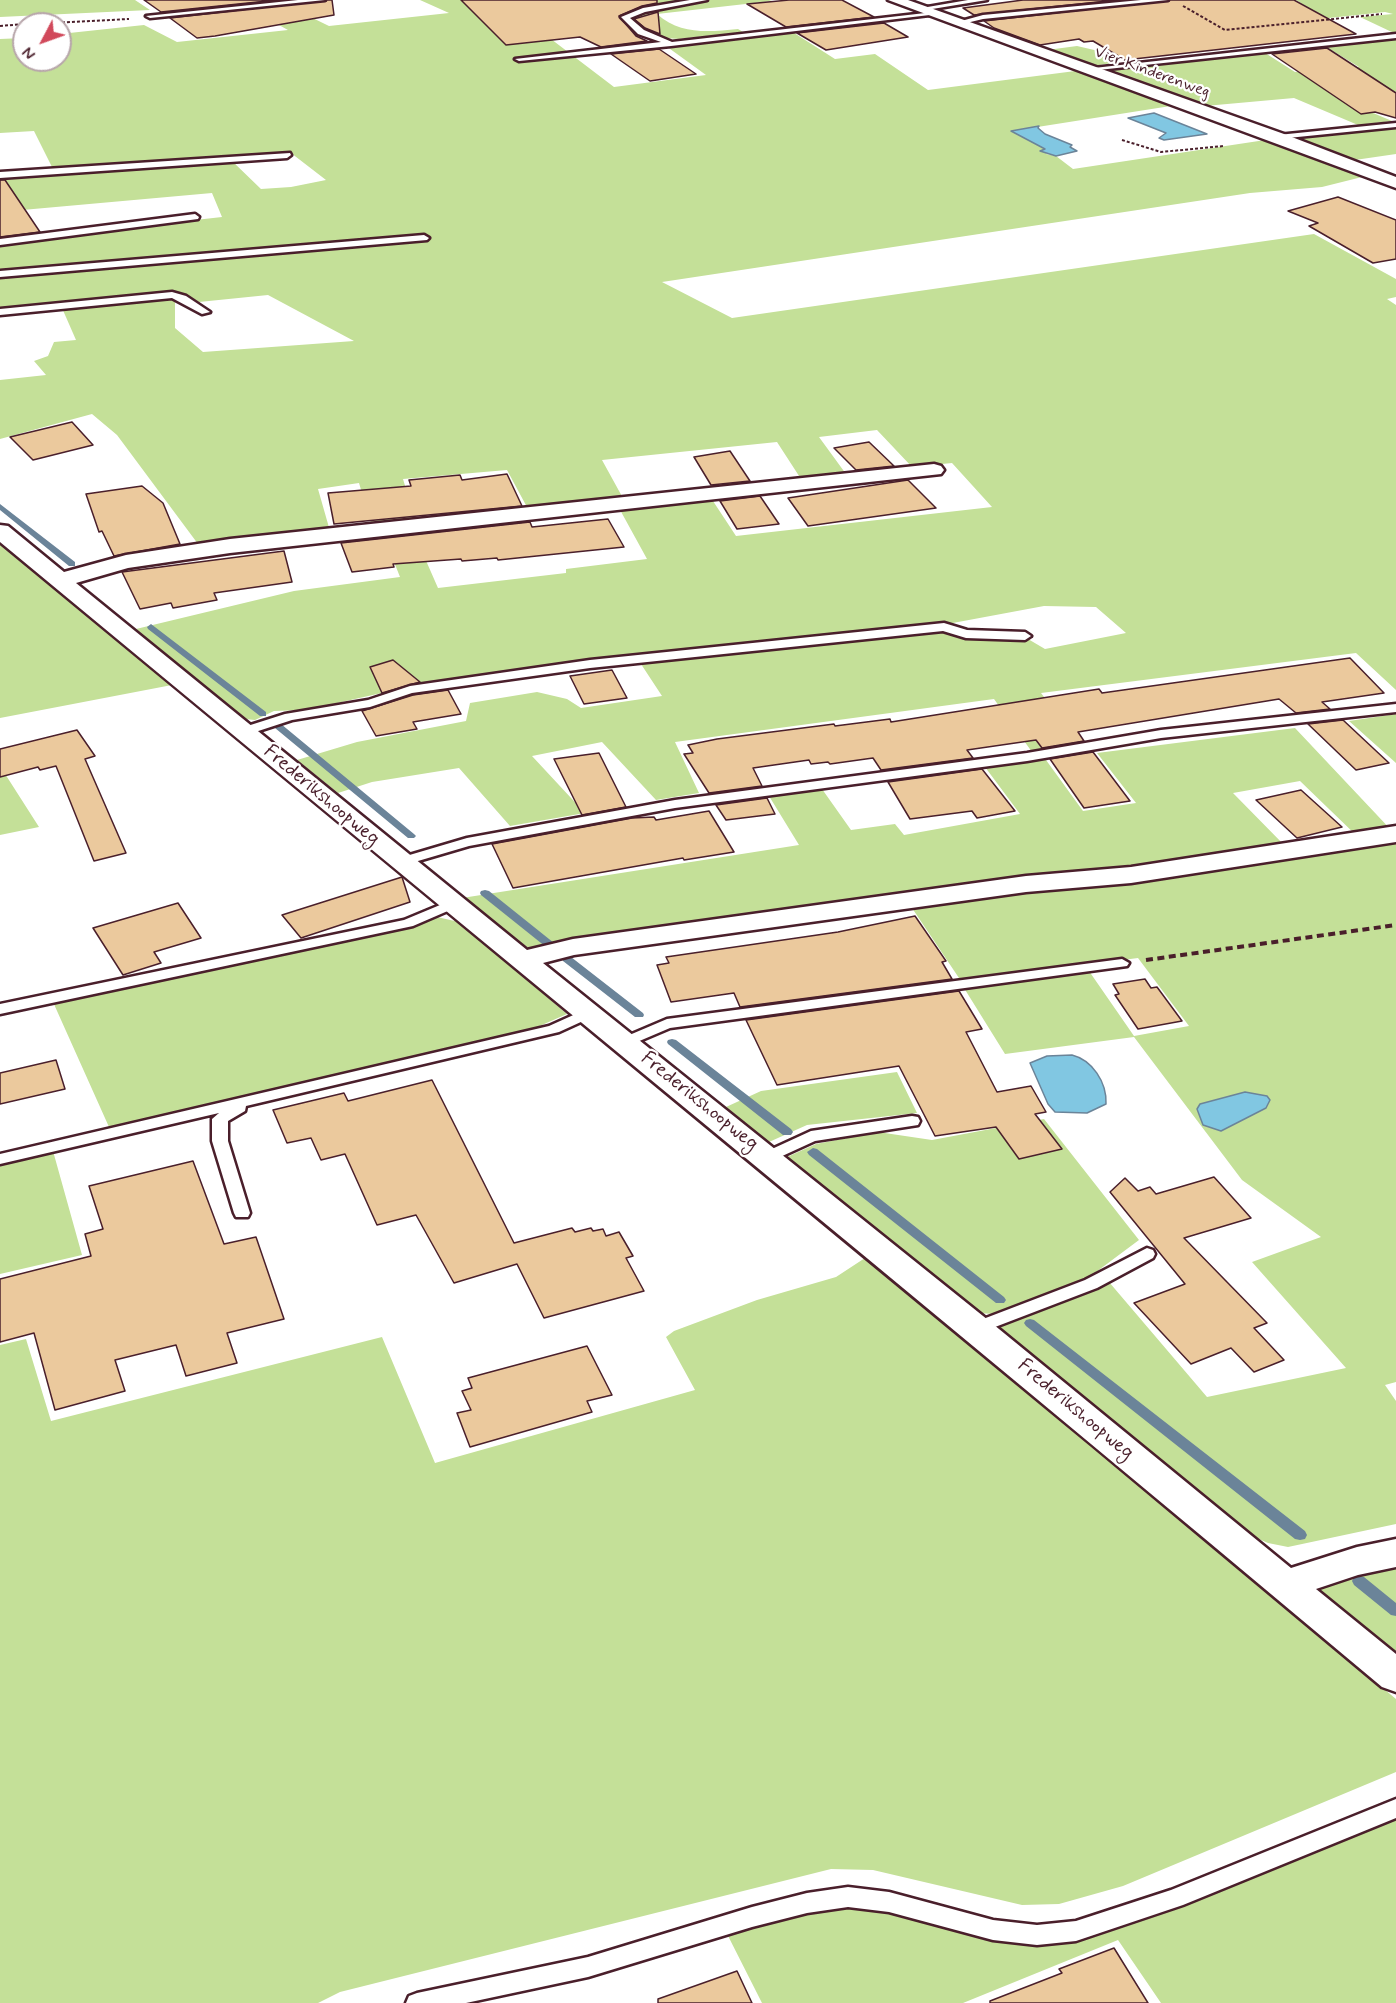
<!DOCTYPE html>
<style>
body{margin:0}
#map{position:relative;width:1396px;height:2003px;overflow:hidden;background:#fff;font-family:Mynerve,sans-serif}
canvas{display:block}
.north{position:absolute;left:12px;top:12px;width:60px;height:60px;box-sizing:border-box;background:#fff;border:2px solid #b7a5aa;border-radius:50%;rotate:229deg;font-size:16px;font-weight:700;line-height:24px;text-align:center;color:#4a1f2b}
.north::after{content:'';display:block;margin:auto;width:21px;height:27px;background:#d1495b;clip-path:polygon(50% 0,100% 100%,50% 72%,0 100%)}
</style>
<div id="map">
<canvas width="1396" height="2003"></canvas>
<div class="north">N</div>
</div>
<script>
const context = document.querySelector('canvas').getContext('2d');
context.lineJoin = 'round';
function paint(path, color) { context.fillStyle = color; context.fill(path, 'evenodd'); }
function stroke(path, color, width, dash) { context.strokeStyle = color; context.lineWidth = width; context.lineCap = dash ? 'butt' : 'round'; context.setLineDash(dash || []); context.stroke(path); }
function write(font, color, halo, rows, align = 'center') {
  context.font = font + ' Mynerve,sans-serif'; context.lineWidth = 4.5; context.setLineDash([]); context.textBaseline = 'middle'; context.strokeStyle = halo; context.fillStyle = color; for (const [text, x, y, turn = 0] of rows) {
    context.save(); context.translate(x, y); context.rotate((+turn || 0) * Math.PI / 180); context.textAlign = isNaN(turn) ? turn : align; if (halo) context.strokeText(text, 0, 0); context.fillText(text, 0, 0); context.restore();
  }
}
const green = new Path2D(`
 M0 0H135L150 10 0 17Z
 M420 0H463L526 20 614 87 706 75 666 46 791 31 835 59 875 54 928 90 1083 70 1177 105 1012 131 1046 149V154L1056 156 1073 169 1272 139 1366 176 1322 187 1250 193 662 282 732 318 1314 234 1396 279V297L1387 299 1396 305V690L1356 653 1041 693 1080 744 1032 752 994 699 675 742 699 793 656 800 602 742 532 756 585 813 510 826 459 768 372 782 338 793 297 760 357 742 466 721 470 703 537 692 567 699 581 708 662 696 639 661 944 629 966 636 1028 639 1045 649 1126 633 1096 607 1044 606 942 625 439 684 435 681 306 710 274 711 255 720 245 719 136 629 294 591 400 577 383 534 413 531 438 588 566 573V569L647 559 619 508 711 498 736 536 992 507 952 463 912 467 877 430 819 437 846 474 801 479 777 442 602 460 624 500 528 509 507 470 403 479 415 519 371 523 359 483 318 489 330 531 198 544 117 435 92 414 0 439V380L46 375 34 361 48 356 54 342 76 340 62 308 175 299V328L203 352 354 341 268 295 199 302 185 294H169L0 310V242L222 217 212 193 0 212V177L231 160 261 189 291 187 326 180 291 153 53 169 34 131 0 133V39L24 38V60H60V34L144 25 177 42 288 30 248 8 286 5 329 26 449 13Z
 M597 0H769L772 1 657 14C681 35 708 32 738 29L743 32 679 39 665 38 629 15Z
 M1296 0H1396V34L1360 17 1393 14 1385 12 1226 29 1199 14 1301 3Z
 M1396 38V96L1359 107 1392 121 1358 125 1294 98 1205 106 1100 69 1262 51 1295 72 1359 67 1323 45Z
 M1077 46 1103 52 1119 62 1092 66 1047 50Z
 M1396 125V154L1348 161 1290 138 1300 134Z
 M0 543 172 685 0 718Z
 M1396 714V763L1349 721Z
 M1295 728 1393 832 1359 838 1300 781 1233 793 1288 849 531 950 462 898 799 845 769 796 822 789 851 830 895 824 904 835 1020 814 985 767 1046 760 1083 811 1136 803 1097 753Z
 M0 766 39 827 0 835Z
 M1396 838V1382L1385 1385 1396 1401V1524L1288 1547 1268 1543 1252 1536 994 1326 1109 1282 1207 1397 1346 1368 1252 1262 1321 1237 1242 1180 1134 1037 1005 1054 964 988 1089 971 1134 1036 1189 1026 1138 958 961 981 910 905Z
 M437 917 459 922 567 1014 535 1028 109 1127 53 1002 421 924Z
 M897 1072 917 1113 807 1125 769 1142 726 1107 761 1091Z
 M1044 1119 1139 1240 1088 1278 995 1314 976 1313 787 1157 816 1144 878 1132 932 1140Z
 M53 1151 82 1255 0 1274V1163Z
 M865 1258 1396 1699V1772L1123 1886 1059 1904 1022 1905 873 1870 831 1869 340 1992 318 2003H0V1345L26 1339 51 1421 382 1337 435 1463 695 1390 666 1337 674 1331 757 1300 836 1277Z
 M1396 1553V1656L1314 1589Z
 M1396 1803V2003H1161L1118 1940 963 2003H762L720 1920 831 1890 1006 1924 1057 1925 1102 1916Z`);
const water = new Path2D(`
 M1154 113 1207 134 1164 140 1159 138 1166 133 1128 118Z
 M1039 126 1038 128 1045 134 1072 145 1070 147 1077 151 1056 156 1040 151 1045 149 1011 131Z
 M1072 1055C1092 1060 1107 1082 1106 1104L1087 1113 1055 1112 1048 1104 1030 1063 1047 1056Z
 M1245 1092 1267 1096 1270 1100 1266 1108 1221 1131 1203 1125 1197 1109 1200 1104Z`);
const stream = new Path2D(`
 M0 504 75 562V566H69L0 510Z
 M151 624 266 712V716H260L148 629 147 627Z
 M278 723 281 724 414 834 416 836 414 838H408L275 728 274 726 275 724Z
 M485 890 489 891 554 943 555 945 554 947H546L481 895 480 893 481 891Z
 M567 956 571 957 643 1013 644 1015 643 1017H635L563 961 562 959 563 957Z
 M672 1039 676 1040 791 1129 793 1132 791 1135H783L668 1044 667 1042 668 1040Z
 M813 1148 817 1149 1004 1297 1006 1300 1004 1303H996L809 1155 807 1152Z
 M1030 1319 1034 1320 1305 1531 1307 1535 1305 1539 1300 1540 1295 1539 1026 1326 1024 1323 1026 1320Z
 M1359 1576 1364 1577 1396 1603V1616L1391 1615 1354 1585 1352 1581 1354 1577Z`);
const building = new Path2D(`
 M144 0H277L161 12Z
 M327 0H332L334 15 215 36 197 38 170 18Z
 M461 0H657V3L642 6 619 16 636 36 647 41 601 47 580 37 506 45Z
 M789 0H842L874 17 786 27 747 4Z
 M1023 0H1117L974 15 963 8Z
 M1170 0H1294L1356 34 1125 60 1093 41 1084 42 1079 39 1040 45 994 28 984 21Z
 M658 12 660 34 645 28 634 19Z
 M884 23 908 37 826 50 797 33Z
 M1327 48 1396 93V118L1375 112 1361 114 1272 54Z
 M659 49 696 74 650 81 611 54Z
 M0 180H5L40 232 0 237Z
 M1338 197 1396 220V259L1373 263 1309 226 1318 223 1288 211Z
 M72 422 93 445 33 460 10 437Z
 M869 442 894 466 856 470 834 448Z
 M730 451 750 481 711 485 694 457Z
 M507 474 522 506 334 524 328 493 411 486 409 480 460 475 462 480Z
 M908 480 936 508 808 526 788 498Z
 M142 486 163 503 180 544 114 556 102 531 99 532 86 494Z
 M760 496 779 524 737 529 720 501Z
 M608 519 624 547 498 560 497 558 462 561 461 559 393 564 394 567 352 572 341 543 530 522 532 527Z
 M284 551 292 582 214 593 217 600 173 608 171 603 140 609 122 572Z
 M1350 658 1384 693 1322 702 1330 709 1296 713 1279 699 1078 732 1084 741 1042 748 1036 740 967 750 973 758 881 770 873 758 830 764 828 762 811 764 809 760 753 768 762 786 709 793 684 754 693 753 688 745 717 739 834 724 835 726 890 719 891 722 1099 689 1102 693Z
 M393 660 420 682 382 693 370 667Z
 M612 670 627 698 584 704 570 676Z
 M448 690 461 714 413 722 417 729 376 736 362 711 413 695Z
 M1343 720 1389 763 1356 770 1308 724Z
 M77 730 95 756 85 759 126 853 94 861 56 766 40 770 38 767 0 777V749Z
 M1093 752 1130 801 1084 808 1050 759Z
 M599 753 626 807 582 815 554 759Z
 M982 769 1015 811 977 818 972 811 910 819 888 782Z
 M1301 790 1342 827 1297 838 1256 800Z
 M767 798 775 814 726 820 716 805Z
 M709 811 734 852 684 860 683 858 513 888 492 844 632 818 654 817 656 820Z
 M402 877 410 902 301 938 282 915Z
 M178 903 201 938 154 952 161 963 123 975 93 928Z
 M915 916 946 961 942 962 952 979 740 1007 734 993 671 1002 657 965 669 963 666 957 838 932Z
 M1145 979 1151 988 1157 987 1182 1021 1138 1029 1115 995 1119 994 1113 984Z
 M959 991 982 1029 966 1032 997 1092 1031 1086 1046 1112 1035 1114 1062 1149 1019 1159 996 1127 935 1136 899 1066 777 1085 746 1020Z
 M56 1060 65 1089 0 1104V1073Z
 M432 1080 514 1243 572 1228 575 1232 591 1228 593 1231 603 1229 606 1236 619 1232 633 1256 626 1258 644 1291 544 1318 517 1264 454 1283 416 1215 377 1225 345 1154 321 1160 311 1138 287 1143 273 1110 344 1093 348 1101Z
 M193 1161 224 1244 256 1237 284 1319 227 1333 237 1363 186 1376 176 1345 115 1360 125 1391 55 1410 34 1333 0 1342V1279L91 1256 85 1234 103 1229 89 1186Z
 M1214 1177 1251 1218 1184 1238 1267 1323 1254 1328 1284 1360 1254 1372 1231 1348 1191 1364 1134 1303 1185 1284 1110 1192 1125 1178 1138 1191 1150 1187 1156 1194Z
 M587 1346 612 1395 587 1401 592 1412 470 1447 457 1413 471 1410 462 1391 472 1388 468 1378Z
 M1114 1948 1148 2003H990V2001L1062 1973 1059 1969Z
 M737 1971 752 2003H658V1999Z`);
const pathFar1 = new Path2D(`
 M1183 6 1225 30 1382 14
 M32 24 129 19
 M0 26 24 24
 M1122 140 1161 152 1224 146`);
const path = new Path2D(`
 M1146 960 1396 925`);
const service = new Path2D(`
 M298 0H325L150 18 146 16Z
 M690 0H707L645 12 630 18 644 30 672 42 934 12 938 14 671 46 519 61 515 59 661 42 638 34 621 17 643 8Z
 M968 0H987L920 11 916 9Z
 M1141 0H1168L983 19 958 25 954 23 983 15Z
 M1396 34V38L1089 71 1085 69Z
 M1396 123V127L1278 139 1274 137 1278 135Z
 M290 153 291 155 287 158 0 178V172Z
 M195 214 199 217 198 219 0 245V239Z
 M424 235 429 238 427 240 0 277V271Z
 M172 292 186 296 210 312 202 314 172 298 0 315V309Z
 M944 623 967 630 1025 632 1031 636 1025 640 966 638 943 631 590 668 412 693 370 707 292 720 243 736 237 732 238 729 285 714 368 700 410 686 590 660Z
 M1396 704V712L1161 738 1027 761 675 808 469 846 401 866 394 862 396 859 467 838 675 800 1027 753 1161 730Z
 M452 900 459 904 457 907 413 926 0 1014V1004L404 920Z
 M1122 959 1129 963 1127 966 670 1028 630 1045H620L617 1042 620 1039 667 1019Z
 M589 1008 597 1013 594 1016 559 1032 246 1106 245 1111 228 1121V1141L250 1213 248 1217H236L234 1213 212 1141V1119L219 1113 0 1164V1154L549 1026Z
 M912 1116 918 1117 920 1121 918 1125 815 1141 767 1163 759 1158 761 1154 811 1131Z
 M1147 1248 1153 1250 1155 1254 1153 1258 1097 1288 982 1332H970L967 1328 970 1324 1085 1280Z
 M1396 1799V1818L1183 1905 1076 1941 1037 1945 993 1940 889 1912 848 1907 807 1913 752 1927 588 1977 466 2003H406L409 1996 417 1993 588 1957 752 1907 807 1893 848 1887 889 1892 993 1920 1037 1925 1076 1921 1171 1890Z`);
const minor = new Path2D(`
 M888 0H908L1284 134 1396 177V188Z
 M934 464 941 466 944 470 941 474 230 553 128 568 76 583 527 950 573 939 1026 876 1131 867 1396 826V842L1131 883 1026 892 574 955 543 963 988 1320 1291 1568 1357 1547 1396 1539V1567L1358 1575 1316 1589 1396 1654V1692L1382 1687C924 1302 460 924 0 542V525L8 526 64 572 126 555 230 539Z`);
const farStreetnames = [
 ["Vier Kinderenweg",1152,73,20]
];
const streetNames = [
 ["Frederikshoopweg",321,796,40],
 ["Frederikshoopweg",699,1102,39],
 ["Frederikshoopweg",1075,1410,40]
];
paint(green, '#c4e098');
paint(water, '#81c7e2');
stroke(water, '#6b8499', 1.5);
paint(stream, '#6b8499');
paint(building, '#ebc99d');
stroke(building, '#4a1f2b', 1.5);
stroke(service, '#4a1f2b', 5);
stroke(minor, '#4a1f2b', 5);
stroke(pathFar1, '#4a1f2b', 2, [3, 2]);
stroke(path, '#4a1f2b', 4, [7, 4.5]);
paint(service, '#fff');
paint(minor, '#fff');
write('16px', '#4a1f2b', '#fff', farStreetnames);
write('20px', '#4a1f2b', '#fff', streetNames);
</script>
